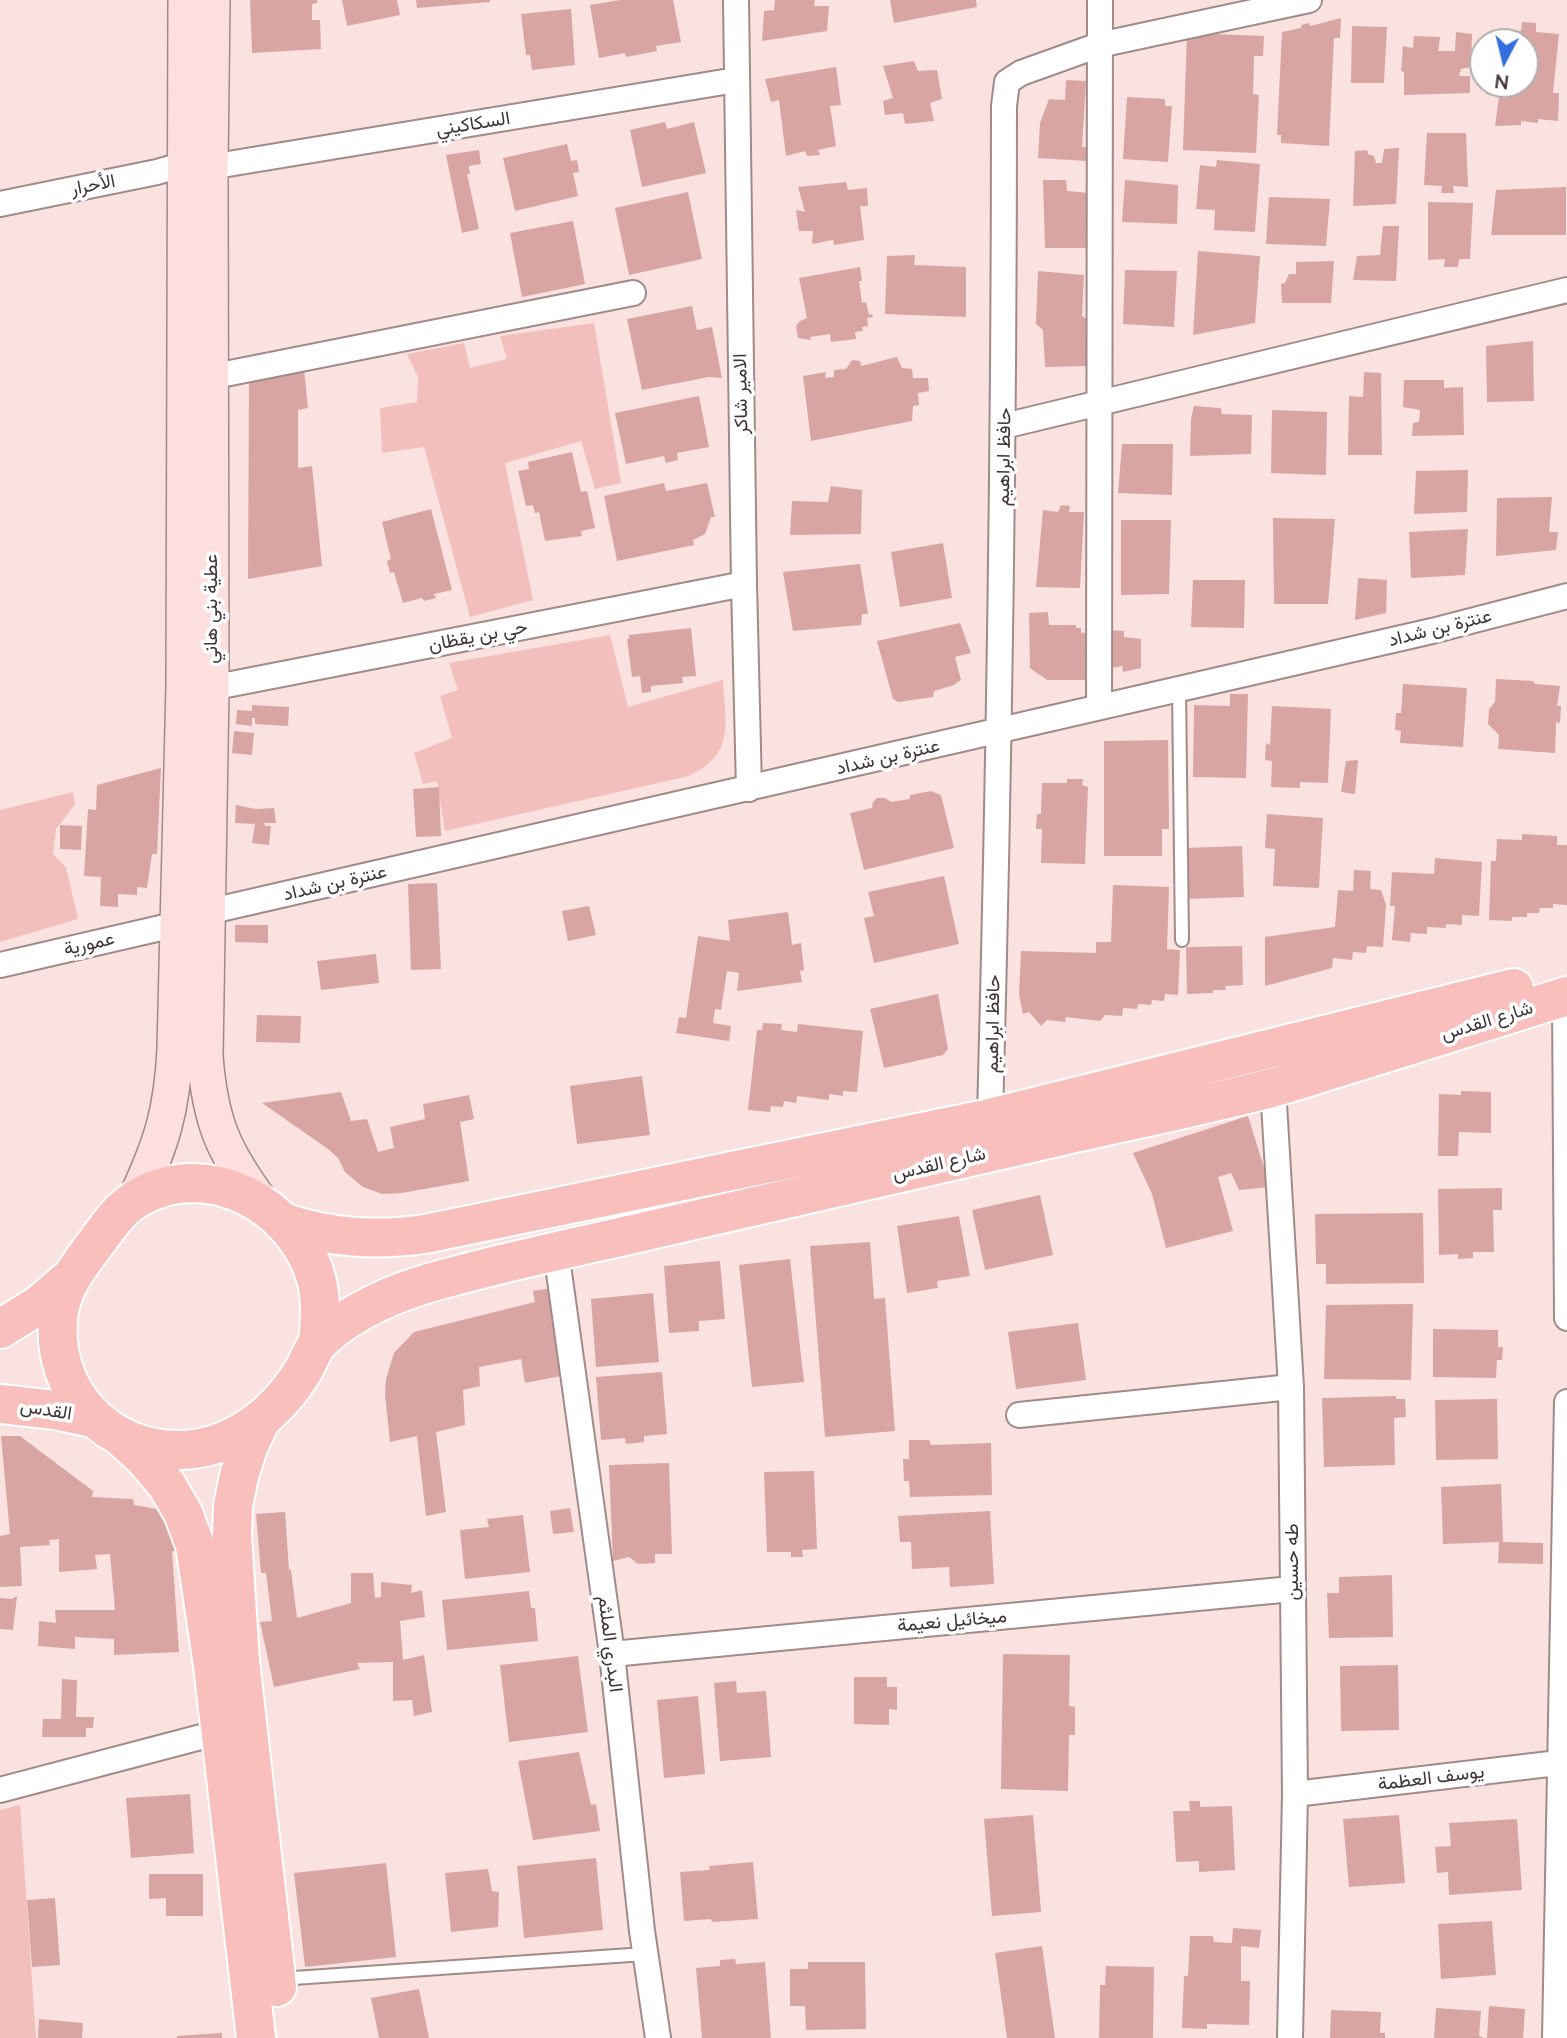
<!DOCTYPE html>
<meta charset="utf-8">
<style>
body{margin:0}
#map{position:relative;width:1567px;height:2038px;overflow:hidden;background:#fae2e0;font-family:Mulish,sans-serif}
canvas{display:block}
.north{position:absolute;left:1469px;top:28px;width:70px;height:70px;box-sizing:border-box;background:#fff;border:2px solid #b2aeae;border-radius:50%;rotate:187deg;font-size:19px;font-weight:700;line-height:28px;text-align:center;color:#3e3434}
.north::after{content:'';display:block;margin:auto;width:24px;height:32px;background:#326fdd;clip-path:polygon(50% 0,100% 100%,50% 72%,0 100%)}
</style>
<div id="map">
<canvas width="1567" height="2038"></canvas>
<div class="north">N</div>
</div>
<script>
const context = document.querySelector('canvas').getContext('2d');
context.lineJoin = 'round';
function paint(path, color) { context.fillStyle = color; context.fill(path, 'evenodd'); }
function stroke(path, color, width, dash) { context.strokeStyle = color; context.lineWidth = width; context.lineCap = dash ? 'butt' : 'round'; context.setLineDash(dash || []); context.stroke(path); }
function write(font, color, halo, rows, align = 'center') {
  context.font = font + ' Mulish,Vazirmatn,sans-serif'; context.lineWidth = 7; context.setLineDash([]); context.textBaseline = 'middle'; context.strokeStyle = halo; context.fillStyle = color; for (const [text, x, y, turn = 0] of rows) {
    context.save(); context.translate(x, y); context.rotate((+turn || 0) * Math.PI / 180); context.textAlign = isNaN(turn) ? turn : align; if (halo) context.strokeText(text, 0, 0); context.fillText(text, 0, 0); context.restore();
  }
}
const green = new Path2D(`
 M594 323 621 483 595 489 581 441 505 463 533 600 470 617 424 447 382 453 380 408 417 402 418 377 407 354 464 343 470 368 507 359 500 336Z
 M610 635 628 707 723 680C725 724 736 753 689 776L445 831 437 781 423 784 414 753 452 738 440 696 458 690 449 663Z
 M73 792 75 804 56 829 53 854 66 867 78 919 0 942V810Z
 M20 1805 36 2038H0V1810Z`);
const building = new Path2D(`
 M250 0H317V3L312 4V20H320L321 49 252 53Z
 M342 0H397L400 15 347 26Z
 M416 0H490V2L417 8Z
 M620 0H673L681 42 656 46 657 51 626 57 625 53 599 58 590 5Z
 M775 0H815L814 6H829L827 31 762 41 764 11 774 10Z
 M890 0H976L977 7 894 23Z
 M571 9 575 65 532 70 530 55H526L521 14Z
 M1341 18 1340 38H1334L1329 146 1281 143V135H1277L1282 32 1301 28V25L1309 23 1310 26Z
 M1522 22 1536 23V32L1559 34 1553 93H1559L1558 121 1538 119V123L1521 121V125L1495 126 1499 97 1486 94 1487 84H1529V72H1525V42H1499V30L1521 31Z
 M1352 26 1387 27 1384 83H1351Z
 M1456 32 1472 34 1471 67 1461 69 1459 76H1470V93L1404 95V72L1401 71 1403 46 1413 48 1414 36 1440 37 1438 51H1455Z
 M1187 33 1264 36 1263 56H1254L1253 94 1259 95 1256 153 1183 150Z
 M914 61 918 71 937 70 942 99 930 103 934 121 905 124 903 113 885 115 883 101 893 98 883 66Z
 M836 67 841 105 830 106 836 146 818 150 820 155 807 156 805 151 786 156 779 100 771 102 765 79Z
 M1066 80 1086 81 1082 147H1088L1087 161 1038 158 1040 123 1049 99 1065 100Z
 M1127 97 1165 99V106H1172L1168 162 1123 159Z
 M665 122 667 129 694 122 706 173 642 187 630 130Z
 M1427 133H1466L1468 187 1453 186 1454 193H1441L1442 186 1424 185Z
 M567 144 571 161 577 160 579 172 573 173 578 196 515 211 503 158Z
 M1399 148 1396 204 1353 206 1355 151 1367 150 1368 154 1374 156 1376 163H1382L1384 149Z
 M479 150 481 164 469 166 470 174H467L479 229 462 233 446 155Z
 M1217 160 1260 164 1255 232 1214 230 1215 210 1196 209 1200 165 1216 167Z
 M1043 180H1066L1067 191 1089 193 1086 248H1045Z
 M1125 180 1178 185 1177 224 1122 222Z
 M846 182 848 190 867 188 868 206H860L864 240 834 245 833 240 812 244 813 231H799L796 210 805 212 798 187Z
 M1566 187V235H1491L1496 190Z
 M688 192 702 259 629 275 615 208Z
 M1269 197 1330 199 1326 246 1266 244Z
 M1428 202 1473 203 1470 259H1459L1458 267H1444L1445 259 1428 260Z
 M573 221 585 284 522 297 510 233Z
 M1383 226H1399L1396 281 1353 280 1357 256 1380 255Z
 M1198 251 1260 256 1255 323 1193 335Z
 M915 255 914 265 966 267V317L885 314 887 256Z
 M1334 261 1331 303H1282L1281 284 1285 283 1289 274H1296V262Z
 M860 267 862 281H859L862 303 866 302 869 315 872 314 873 317 867 318 868 326 862 327 863 331 855 332 856 339 831 342 830 334 810 337 811 340 798 338 796 326 800 321 807 318 799 278Z
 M1125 270 1177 271 1174 327 1123 324Z
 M1038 271 1084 275 1082 316 1089 320 1087 366 1045 367 1043 330 1036 324Z
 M692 306 697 330 712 327 722 378 709 377 642 390 627 319Z
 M1533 341 1534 401 1487 402 1486 346Z
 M897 357 902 368 912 369 913 378H928L929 391 918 393 919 405 913 406 912 421 811 441 803 376 826 372 825 378 834 377V370L846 369 852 360 860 361 861 366Z
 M304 369 308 408 298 410V468L312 466 322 566 248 579 249 380Z
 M1364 372 1381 373 1382 455H1348L1349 396 1363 397Z
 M1404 380H1444V388L1463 387 1464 435 1412 436 1413 423 1419 422 1420 410 1403 407Z
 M699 396 709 447 677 453 678 460 666 463 664 456 626 464 615 413Z
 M1194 406 1221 408 1222 414 1252 415 1251 454 1190 456 1191 419Z
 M1272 410 1327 412 1326 475 1271 473Z
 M1122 444H1173L1172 495 1118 493Z
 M572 452 581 492 587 491 595 528 581 531 582 536 545 541 539 512 535 513 533 505 526 506 518 471 529 469 528 462Z
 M1468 470 1467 512 1414 514 1416 471Z
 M664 483 666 491 707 483 715 517H711L705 534 693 540 694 545 617 561 604 496Z
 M831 486 862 490 861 534 790 535 792 501 828 502Z
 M1552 497 1549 532H1558L1556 550 1496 556 1497 498Z
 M1061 505 1070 506 1069 512H1084L1080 588 1036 587 1043 510 1058 512Z
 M431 509 452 590 434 594 436 598 424 601 422 598 403 603 394 572 390 573 387 561 391 559 382 522Z
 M1273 518 1335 519 1328 604H1274Z
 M1121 520H1171L1169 594 1121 595Z
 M1468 529 1465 575 1411 578 1409 532Z
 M943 543 952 598 900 607 891 552Z
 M860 564 868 614H862L861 625 793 631 783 572Z
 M1358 578 1387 580 1386 613 1355 620Z
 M1193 580H1245L1244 628 1191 627Z
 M1048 612 1049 625H1076V628H1081V633L1094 632 1095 680H1047L1030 668 1029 613Z
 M960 623 971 653 955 657 961 680 954 685 934 691 933 697 898 702 893 699 877 641Z
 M691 628 696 676 682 677 683 683 651 686V692L642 693 640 676 632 677 627 639H629V635Z
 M1108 630 1124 631V637L1141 639V668L1123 672 1122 666 1106 669Z
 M1496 679 1533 681 1535 684 1560 686 1557 706H1561L1560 723 1556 722 1555 753 1498 749 1499 735 1488 724 1489 709 1495 702Z
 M1403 684 1467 688 1463 747 1400 743 1401 731 1395 730 1396 713H1401Z
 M1230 694H1248L1246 778 1193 777 1194 705 1230 706Z
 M252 705 289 707 288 726 255 724V718H252V726L236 724 237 710 252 711Z
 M1272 706 1331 709 1328 783 1300 782V788L1271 787 1272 761 1265 760 1266 743 1270 745Z
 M234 731 254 733 252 755 232 753Z
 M1168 740 1169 829H1162V856H1104V741Z
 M1358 760 1355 794 1341 792 1346 761Z
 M161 768 157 854H152L147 888 137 887V895L118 894V907L100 906 101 877 84 876 88 809 96 810 97 785Z
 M1067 779H1083L1082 785 1088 787 1085 864 1041 863 1042 829H1036L1037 814H1041L1042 783H1067Z
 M439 787 441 836 416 837 413 789Z
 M931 791 941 795 954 848 864 870 850 813 872 808 873 802 877 798H885L891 802 910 799V795Z
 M236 805 256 809 274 808 276 823H264L265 826H271L269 845 252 843 255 824 235 823Z
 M1267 814 1323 818 1319 888 1273 886 1275 849 1265 848Z
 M60 825 82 826 81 850 60 849Z
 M1522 834 1557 836V845H1567V905L1553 904V908H1540L1539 913H1527V917H1512V921L1489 920 1491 861H1496L1497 839 1522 840Z
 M1242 846 1244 897 1186 899 1184 848Z
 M1435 858 1482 862 1479 916 1462 915V925L1446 924V928L1427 927V934L1411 933 1410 942 1392 940 1395 906H1390L1392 872 1434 874Z
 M1354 870 1371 871 1370 889 1381 890 1386 905 1383 947 1367 946 1366 953 1353 952 1352 960 1333 958 1332 968 1265 986V937L1335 927 1338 890 1353 891Z
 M944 876 959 944 874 963 864 918 874 916 868 892Z
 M437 883 441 969 411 970 408 884Z
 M1113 885 1169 887 1167 949 1180 950 1178 995 1165 994 1164 1001 1152 1000 1151 1005 1138 1004 1137 1009 1123 1008 1122 1016 1105 1015 1100 1021 1066 1017 1065 1022 1047 1020 1041 1026 1029 1012 1023 1014 1019 995 1021 951 1096 953V942H1111Z
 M589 906 596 935 568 941 562 911Z
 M788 912 792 945 801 943 804 970 800 971 802 982 737 991 739 973 727 971 721 1010 715 1009 713 1023 731 1026 729 1041 676 1033 679 1017 686 1018 698 936 730 941 728 920Z
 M235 925H268V943L235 942Z
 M1242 946 1243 985 1225 986 1226 990H1213V993L1187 994 1186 947Z
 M376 954 379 983 321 990 317 961Z
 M938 994 948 1049 943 1055 884 1068 870 1009Z
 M257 1015 301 1016 300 1043 256 1042Z
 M763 1023 782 1024 781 1030 797 1032 798 1024 863 1031 857 1092 843 1091V1096L829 1094V1100L797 1096 796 1103 784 1101 783 1107 771 1106 770 1112 748 1110 757 1030H762Z
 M642 1076 650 1135 577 1144 570 1086Z
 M1461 1091 1491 1092V1133L1459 1132 1458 1156H1438L1439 1094 1461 1095Z
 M341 1092 351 1121 367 1119 378 1152 394 1148 390 1127 425 1119 423 1104 469 1095 474 1119 460 1122 469 1181 402 1193 382 1194 363 1187 345 1172 338 1158 328 1149 262 1103Z
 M1248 1116 1270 1187 1239 1190 1231 1173 1218 1177 1233 1231 1166 1248 1152 1194 1133 1153Z
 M1502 1188V1210H1493L1494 1252H1473V1258L1458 1259V1254L1439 1255 1438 1189Z
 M1040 1195 1053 1255 985 1270 972 1210Z
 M1423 1213 1424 1283 1326 1284V1264H1316L1315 1214Z
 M959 1216 970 1276 937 1281 938 1288 907 1293 897 1226Z
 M870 1242 874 1299 885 1298 895 1431 825 1437 810 1246Z
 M790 1259 804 1382 752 1387 739 1265Z
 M720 1261 725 1319 699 1321V1331L669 1333 664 1266Z
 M558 1287 566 1375 525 1383 521 1359 479 1367 480 1386 463 1390 465 1425 436 1432 446 1512 426 1516 417 1436 390 1442 385 1395 386 1379 394 1353 414 1332 535 1302 533 1291Z
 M653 1293 659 1362 596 1367 591 1299Z
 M1413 1304 1411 1380 1324 1379 1326 1305Z
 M1078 1323 1086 1380 1016 1389 1008 1332Z
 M1433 1329 1498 1330V1347H1503L1502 1360H1497L1496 1378 1433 1377Z
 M662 1372 667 1434 644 1436V1442L626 1444 625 1438 601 1440 596 1377Z
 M1396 1396V1399H1405L1406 1417 1394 1418 1395 1465 1324 1467 1322 1398Z
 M1497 1399 1498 1459 1436 1460 1435 1400Z
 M1 1436H20L93 1491 92 1497 133 1499 134 1505 157 1509 168 1516 180 1552 172 1551 179 1652 114 1655V1639L75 1637V1649L38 1646 39 1621 56 1623 55 1610H115L110 1554 95 1555 97 1569 59 1572V1539L49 1540 50 1545 20 1547 22 1586 0 1587V1536L10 1534Z
 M909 1440H929L931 1445 991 1443 992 1495 910 1497 909 1481H904L903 1459H909Z
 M669 1463 672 1554H655V1563L638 1564 629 1557 613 1561 609 1465Z
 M814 1471 817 1549 802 1550 803 1557H791V1552H767L764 1472Z
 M1501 1484 1503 1542 1543 1543V1564L1498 1563 1499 1542 1443 1544 1441 1487Z
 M570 1508 574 1532 553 1534 550 1511Z
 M990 1511 994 1584 950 1587 949 1567 912 1569 911 1542H900L898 1516Z
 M285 1512 289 1570H291L297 1618 351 1603V1573H373L375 1598 381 1597V1582L412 1585 411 1593 422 1590 425 1617 400 1621 403 1660 424 1655 432 1712 414 1716 412 1700 393 1701V1662L357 1663 360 1669 274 1687 260 1622 272 1621 266 1573H261L256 1514Z
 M523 1515 530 1572 465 1579 460 1530 489 1527 487 1519Z
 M1392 1575 1393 1637 1329 1638 1327 1593H1339V1577Z
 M529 1591 531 1608H535L538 1641 447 1650 442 1600Z
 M17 1596 13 1630 0 1629V1598L12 1599Z
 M1003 1654 1070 1655 1069 1706 1075 1707V1735H1069L1068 1791 1001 1789Z
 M578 1656 588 1732 509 1742 500 1665Z
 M1398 1665 1399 1730 1341 1731 1340 1666Z
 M854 1677H887V1687H897V1710L889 1709V1725L854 1724Z
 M62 1679 77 1680 76 1717H94L93 1728H86V1737H42L43 1719H61Z
 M736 1681 737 1693 766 1691 771 1757 720 1761 714 1683Z
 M698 1696 705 1774 664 1778 657 1700Z
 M579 1752 591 1805 596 1804 600 1831 533 1840 518 1761Z
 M190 1794 194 1853 131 1858 126 1798Z
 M1189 1801H1200V1807L1232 1806 1235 1870 1199 1872V1861L1176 1862 1173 1811H1190Z
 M1033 1815 1041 1912 992 1916 984 1819Z
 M1399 1815 1405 1883 1349 1887 1343 1819Z
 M1517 1819 1522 1890 1449 1895 1448 1872 1437 1873 1435 1847 1451 1846 1449 1823Z
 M596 1858 603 1930 524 1938 517 1866Z
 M753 1862 758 1919 712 1922 711 1919 684 1921 680 1872 710 1870 709 1866Z
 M386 1863 396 1957 305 1967 294 1873Z
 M488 1869 492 1891 499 1892 498 1927 451 1932 445 1873Z
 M149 1874H203V1916H166V1898L149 1899Z
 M55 1898 60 1965 32 1967 27 1900Z
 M1492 1921 1496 1975 1441 1979 1438 1924Z
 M1233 1928 1261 1930 1259 1948 1241 1946V1981H1250L1249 2025 1207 2024V2029L1182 2028 1184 1976H1188L1190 1936H1213L1214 1942 1232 1943Z
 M1042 1946 1055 2038H1007L995 1953Z
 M735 1959 736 1964 765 1962 771 2038H702L696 1968 720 1966V1960Z
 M808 1962H865L866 2029 806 2030 805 2006H790V1969H808Z
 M1106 1966 1154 1967 1153 2038H1099L1100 1985H1105Z
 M419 1989 429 2038H379L371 1998Z
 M1489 2006 1525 2009 1523 2038H1487Z
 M1436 2008 1481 2011 1479 2036 1484 2038H1434Z
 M1331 2010 1381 2012 1380 2033H1385V2038H1330Z
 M39 2019 83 2023 82 2038H38Z
 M222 2033V2038H177V2036Z`);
const lane = new Path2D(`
 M1179 688 1182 940
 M279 1979 645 1954`);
const street = new Path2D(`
 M736 0 744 584 749 789
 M210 167 736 80
 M0 204 157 172 185 164
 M210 377 633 293
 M1004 426 1567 290
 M211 688 744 584
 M1099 706 1100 0
 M207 912 1432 631 1567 596
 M0 965 178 924
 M1565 997 1567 1318
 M1273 1087 1291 1387 1295 1794 1290 2038
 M990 1118C999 780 1004 443 1004 106L1007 82 1021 73 1099 45 1309 0
 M556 1251 612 1654 642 1931 658 2038
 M1019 1415 1291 1387
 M612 1654 1292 1589
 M0 1790 220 1732
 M1295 1794 1567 1762
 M1555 2038 1567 1402`);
const secondary = new Path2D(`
 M212 0 210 167 211 688 205 1056C210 1122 223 1151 262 1204
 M136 1198C162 1143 172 1110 175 1049L184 685 186 0`);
const primary = new Path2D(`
 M282 1222C330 1238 375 1241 425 1234L990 1118 1514 988
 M0 1329 39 1305 68 1280
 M318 1342C320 1320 322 1300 316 1278 295 1205 207 1157 138 1198 119 1209 108 1227 95 1244 78 1267 60 1289 58 1319 52 1392 106 1451 180 1450 232 1449 274 1416 301 1374 309 1362 312 1347 323 1338 356 1308 404 1289 447 1278 516 1259 586 1245 655 1229 791 1198 927 1167 1062 1136 1132 1120 1202 1106 1271 1088 1302 1080 1332 1069 1363 1060 1431 1038 1499 1017 1567 996
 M0 1404 55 1410 92 1418
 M260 1422 248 1447 239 1476 233 1506 232 1536 240 1662 277 1987
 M123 1439 144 1458 166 1484 183 1513 195 1545 213 1665 256 2038`);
const streetNames = [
 ["السكاكيني",473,124,-9],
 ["الأحرار",93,185,-11],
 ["الامير شاكر",741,394,-91],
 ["حافظ ابراهيم",1004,457,-89],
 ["عطية بني هاني",211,609,-90],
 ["عنترة بن شداد",1440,628,-14],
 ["حي بن يقظان",478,636,-11],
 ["عنترة بن شداد",888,757,-13],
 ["عنترة بن شداد",335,883,-13],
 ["عمورية",89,944,-13],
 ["شارع القدس",1487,1021,-17],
 ["حافظ ابراهيم",993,1024,-89],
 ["شارع القدس",939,1164,-13],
 ["القدس",46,1410,9],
 ["طه حسين",1292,1562,-90],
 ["ميخائيل نعيمة",952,1621,-5],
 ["البدري الملثم",610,1644,83],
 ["يوسف العظمة",1431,1778,-7]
];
paint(green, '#f2bfbc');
paint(building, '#d9a5a2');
stroke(lane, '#a18b89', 16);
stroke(street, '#a18b89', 28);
stroke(secondary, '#a18b89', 38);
stroke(primary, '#fff', 42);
stroke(lane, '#fff', 12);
stroke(street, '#fff', 24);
stroke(secondary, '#fcdfde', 35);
stroke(primary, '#f8bfbd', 38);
write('19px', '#3e3434', '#fff', streetNames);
</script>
